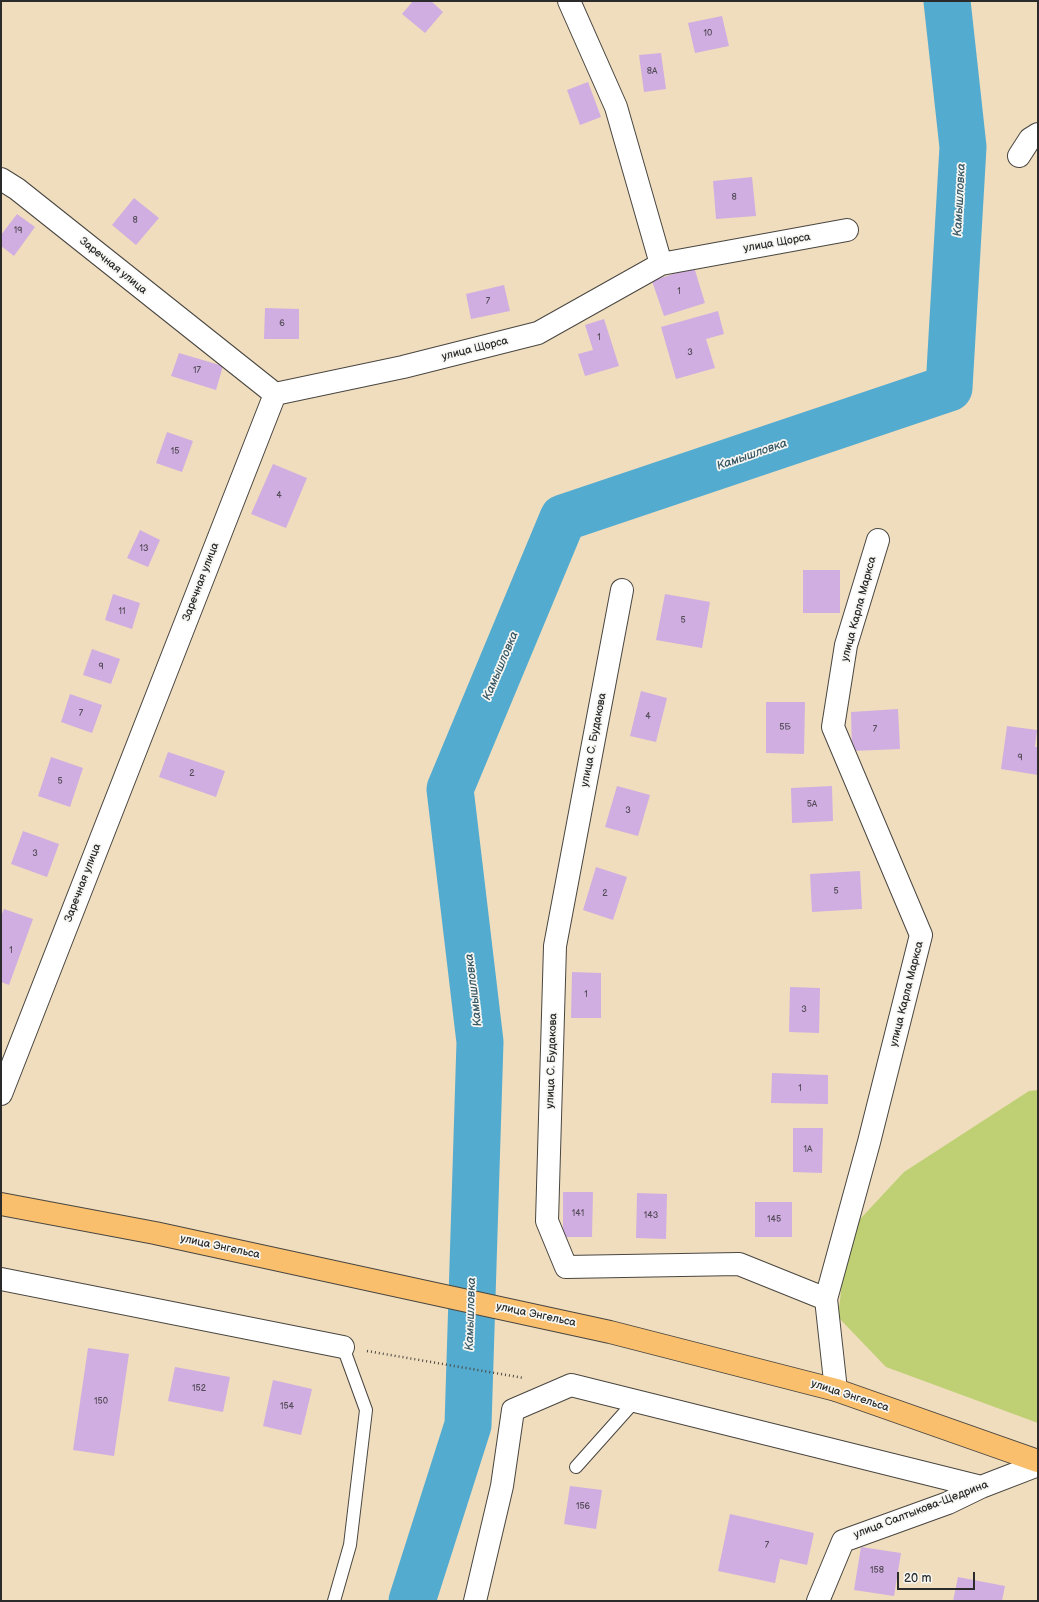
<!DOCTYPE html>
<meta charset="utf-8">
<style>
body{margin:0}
#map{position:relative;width:1039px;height:1602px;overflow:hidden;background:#f0ddbd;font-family:"Balsamiq Sans",sans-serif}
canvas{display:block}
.frame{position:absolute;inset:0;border:2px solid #2b2b2b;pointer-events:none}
.scale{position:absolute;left:897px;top:1572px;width:78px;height:18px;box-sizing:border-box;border:2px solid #2b2b2b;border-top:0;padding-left:5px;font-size:12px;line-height:14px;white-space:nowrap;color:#2b2b2b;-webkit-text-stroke:3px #f6f6f2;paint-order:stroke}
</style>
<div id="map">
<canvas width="1039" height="1602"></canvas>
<div class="frame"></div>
<div class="scale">20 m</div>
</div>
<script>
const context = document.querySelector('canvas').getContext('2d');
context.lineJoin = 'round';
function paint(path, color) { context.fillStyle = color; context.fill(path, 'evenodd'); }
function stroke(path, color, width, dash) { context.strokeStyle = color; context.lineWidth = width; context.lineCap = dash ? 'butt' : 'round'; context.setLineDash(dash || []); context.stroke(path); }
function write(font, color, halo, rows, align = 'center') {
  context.font = font + ' "Balsamiq Sans",sans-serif'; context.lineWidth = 3.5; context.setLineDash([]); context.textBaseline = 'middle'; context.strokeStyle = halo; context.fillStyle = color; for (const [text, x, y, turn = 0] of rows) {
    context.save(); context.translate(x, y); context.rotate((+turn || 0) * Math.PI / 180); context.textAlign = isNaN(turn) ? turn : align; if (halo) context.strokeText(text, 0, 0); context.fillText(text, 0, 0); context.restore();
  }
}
const green = new Path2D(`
 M1038 1090V1423L886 1367 838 1317 848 1232 904 1172 1029 1091Z`);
const river = new Path2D(`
 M412 1601 468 1425 480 1042 450 789 563 518 949 388 963 147 947 1`);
const building = new Path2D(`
 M413 1H431L443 12 425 33 402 14Z
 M722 16 729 46 695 53 688 23Z
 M661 53 666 89 644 92 639 55Z
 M588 82 601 117 580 125 567 90Z
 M752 177 756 216 716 219 713 181Z
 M134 198 159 218 136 245 112 225Z
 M17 214 35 227 14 256 1 246V235Z
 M694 267 705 303 664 316 652 281Z
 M504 285 510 311 471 319 466 294Z
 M265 308 299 309V339H264Z
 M718 311 724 334 706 339 715 368 676 379 661 327Z
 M604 319 619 366 585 376 578 354 593 350 585 325Z
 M179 353 223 366 216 390 171 376Z
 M167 432 193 441 182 472 156 463Z
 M273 464 307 478 286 528 251 514Z
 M140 530 160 540 148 567 127 558Z
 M803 570H840V613H803Z
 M113 594 140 603 132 629 105 620Z
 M665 594 710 602 702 648 656 640Z
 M92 649 120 659 111 684 83 675Z
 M641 691 667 698 656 742 630 736Z
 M70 694 102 705 92 733 61 722Z
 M766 702H805L804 754 766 753Z
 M898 709 900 749 852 751 851 712Z
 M1007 726 1037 730 1035 747H1038V775L1001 769Z
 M168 752 225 771 216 797 159 777Z
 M51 757 83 768 70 807 38 796Z
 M617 786 650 795 638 836 605 827Z
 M832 786 833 821 792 823 791 788Z
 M23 831 59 844 47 877 11 864Z
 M596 867 627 877 613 920 583 910Z
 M860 871 862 909 812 912 810 874Z
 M4 909 33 919 9 985 1 982V916Z
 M572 972 601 973V1018H571Z
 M790 987 820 988 819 1033 789 1032Z
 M772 1073 828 1075V1104L771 1103Z
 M793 1128H823L822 1173 793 1172Z
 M563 1192H593L592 1237H563Z
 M637 1193 667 1194 666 1239 636 1238Z
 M755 1202H792V1237H755Z
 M88 1348 129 1354 114 1456 73 1450Z
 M175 1367 230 1377 223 1412 168 1401Z
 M273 1380 312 1389 301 1435 263 1426Z
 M570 1486 602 1490 596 1529 564 1524Z
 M730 1514 814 1533 807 1565 780 1559 775 1583 718 1571Z
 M861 1547 901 1553 894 1596 854 1590Z
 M958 1577 1005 1586 1002 1601H953Z`);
const path = new Path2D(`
 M367 1351 524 1378`);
const lane = new Path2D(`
 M576 1467 634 1402
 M334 1601 350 1545 366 1410 343 1347`);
const street = new Path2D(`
 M569 1 616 107 661 264
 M1019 156 1030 139 1038 134
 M1 179 17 189 275 394 1 1094
 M275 394 403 367 538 333 661 264 847 230
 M622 590 555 946 547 1221 566 1267 739 1264 826 1299
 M1 1279 343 1347
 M836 1390 826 1299 869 1142 921 935 833 727 846 645 878 540
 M475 1601 502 1486 513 1410 571 1385 981 1487
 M818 1601 843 1541 948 1503 981 1487 1038 1465`);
const primary = new Path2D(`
 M1 1204 155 1233 610 1332 836 1390 1038 1461`);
const numberNames = [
 ["10",708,34],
 ["8А",652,72],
 ["8",734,198],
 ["8",135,221],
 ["19",18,231],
 ["1",679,292],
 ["7",488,302],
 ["6",282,324],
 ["1",599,338],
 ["3",690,353],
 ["17",197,371],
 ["15",175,452],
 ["4",279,496],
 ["13",144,549],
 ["11",122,612],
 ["5",683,621],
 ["9",101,667],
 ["7",81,714],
 ["4",648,717],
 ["5Б",785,728],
 ["7",875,730],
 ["9",1020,758],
 ["2",192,774],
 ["5",60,782],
 ["5А",812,805],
 ["3",628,811],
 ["3",35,854],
 ["5",836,892],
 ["2",605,894],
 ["1",11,951],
 ["1",586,995],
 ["3",804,1010],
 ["1",800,1089],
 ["1А",808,1150],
 ["141",578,1214],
 ["143",651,1216],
 ["145",774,1220],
 ["152",199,1389],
 ["150",101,1402],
 ["154",287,1407],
 ["156",583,1507],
 ["7",767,1546],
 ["158",877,1571]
];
const streetNames = [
 ["улица Щорса",777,243,-10],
 ["Заречная улица",113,266,39],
 ["улица Щорса",475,349,-14],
 ["Заречная улица",201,582,-69],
 ["улица Карла Маркса",859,609,-75],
 ["улица С. Будакова",594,740,-79],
 ["Заречная улица",83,883,-69],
 ["улица Карла Маркса",907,994,-76],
 ["улица С. Будакова",552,1061,-88],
 ["улица Энгельса",220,1247,12],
 ["улица Энгельса",536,1315,12],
 ["улица Энгельса",850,1396,18],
 ["улица Салтыкова-Щедрина",921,1510,-21]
];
const waterNames = [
 ["Камышловка",960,200,-87],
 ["Камышловка",752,455,-19],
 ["Камышловка",501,666,-67],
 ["Камышловка",474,990,-97],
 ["Камышловка",471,1314,-88]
];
paint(green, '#bed073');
stroke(river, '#53abd0', 47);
paint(building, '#d0aee1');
stroke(lane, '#494641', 14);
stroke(street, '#494641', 24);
stroke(primary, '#494641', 24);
stroke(path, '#494641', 2.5, [1, 3]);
stroke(lane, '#fff', 12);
stroke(street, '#fff', 22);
stroke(primary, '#f9bf6d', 22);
write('9px', '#544c58', null, numberNames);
write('11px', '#2b2b2b', '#f6f6f2', streetNames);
write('italic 12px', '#395865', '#f6f6f2', waterNames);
</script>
